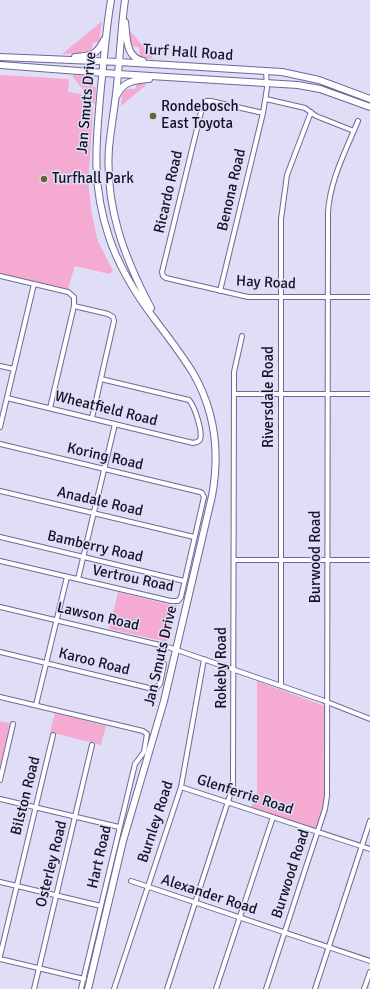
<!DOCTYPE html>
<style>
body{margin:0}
canvas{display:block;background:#dfdef6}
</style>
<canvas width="370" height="989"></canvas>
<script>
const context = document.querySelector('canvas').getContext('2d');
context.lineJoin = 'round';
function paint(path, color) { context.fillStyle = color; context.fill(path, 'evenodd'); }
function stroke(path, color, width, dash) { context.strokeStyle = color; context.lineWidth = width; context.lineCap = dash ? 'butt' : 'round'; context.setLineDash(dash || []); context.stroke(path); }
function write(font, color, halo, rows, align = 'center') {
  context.font = font + ' Signika,sans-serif'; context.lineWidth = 3; context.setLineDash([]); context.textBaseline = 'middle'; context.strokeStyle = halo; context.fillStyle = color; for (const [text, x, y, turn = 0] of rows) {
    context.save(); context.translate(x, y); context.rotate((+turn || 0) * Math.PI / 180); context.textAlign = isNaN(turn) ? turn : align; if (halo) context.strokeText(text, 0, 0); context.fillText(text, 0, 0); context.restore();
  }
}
const green = new Path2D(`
 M101 22H102L99 42 93 43 91 51 86 53 62 54Z
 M130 31 153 58V59L140 57 139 47 130 46Z
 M0 75 69 79 68 92 81 94 93 109 89 169V190L92 215 98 241 113 271 109 274 75 266 68 289 0 273Z
 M73 75 88 76 90 79 89 85 96 87 95 105 73 77Z
 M146 83 145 86 121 106 122 95 124 91 128 89H135L137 84Z
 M118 592 171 605H177L167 642 109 629Z
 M257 681 325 706 326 797 317 826 315 828 251 808 257 793Z
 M55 713 106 726 101 745 50 732Z
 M0 721 10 723 0 766Z`);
const minor = new Path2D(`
 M266 99 305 108 316 116 354 131
 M263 113 211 101H206L203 104 162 272 163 276 166 278 248 297H370
 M0 276 68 292 74 297V306L50 408
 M220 291 263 113 267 88 266 71
 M74 306 108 314 113 317 114 321 92 418
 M0 366 14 369
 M234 394H370
 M7 398 193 443 197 442 200 440C203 432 195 407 189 400L101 379
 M0 427 34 284
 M0 444 200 492 202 493 204 497 181 597 178 601H171L0 561
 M0 491 194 537
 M0 537 184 581
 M234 560H370
 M78 579 115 424
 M0 607 168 647 322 700 370 719
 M0 652 153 689 156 688 160 684 164 664
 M281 686V219L287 175 311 112
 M0 697 143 731 147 734 144 752 135 764 81 989
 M36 705 67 577
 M0 780 13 724
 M181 787 370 849
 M0 799 119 827
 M131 881 370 961
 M0 882 101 906
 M0 956 53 735
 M0 959 84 979
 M34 989 92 745
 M114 989 181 787 204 659
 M167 989 233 786 234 372 242 336
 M216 989 273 817
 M266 989 325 809 327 796 328 212C330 180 346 150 358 121
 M315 989 370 821
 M364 989 370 972`);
const primary = new Path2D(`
 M125 0C121 28 120 57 117 85 115 106 111 127 109 148 105 207 124 257 151 308
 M125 22C127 37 125 57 143 61
 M0 57 119 62 282 72 319 80 370 99
 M75 57C91 56 97 55 104 40
 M0 65 118 74 298 85 320 89 370 107
 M117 95C123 81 136 80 149 79
 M88 989 123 841 164 701 212 496C220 453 215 411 193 373 182 355 169 338 156 321 137 296 119 267 109 237 91 184 96 142 101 87 104 58 106 29 111 0`);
const markers = [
 [153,116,4,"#666430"],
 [44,179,4,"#666430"]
];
const streetNames = [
 ["Turf Hall Road",188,53,4],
 ["Jan Smuts Drive",87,103,-85],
 ["Benona Road",232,190,-77],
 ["Ricardo Road",169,192,-77],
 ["Hay Road",266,283,3],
 ["Riversdale Road",269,397,-90],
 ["Wheatfield Road",106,409,14],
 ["Koring Road",105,457,13],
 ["Anadale Road",100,502,13],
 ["Bamberry Road",95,547,13],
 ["Burwood Road",316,557,-90],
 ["Vertrou Road",133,579,12],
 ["Lawson Road",98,617,13],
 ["Jan Smuts Drive",161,656,-77],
 ["Karoo Road",94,662,14],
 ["Rokeby Road",222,668,-90],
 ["Glenferrie Road",245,795,18],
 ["Bilston Road",26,796,-76],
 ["Burnley Road",156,822,-72],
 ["Hart Road",100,857,-77],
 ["Osterley Road",52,864,-76],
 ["Burwood Road",291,874,-72],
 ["Alexander Road",209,895,18]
];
const poiNames = [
 ["Rondebosch",161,107],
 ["East Toyota",161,124],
 ["Turfhall Park",52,179]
];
paint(green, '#f4aad1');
stroke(minor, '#6c689d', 6);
stroke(primary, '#6c689d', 8);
stroke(minor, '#fff', 4);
stroke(primary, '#fff', 6);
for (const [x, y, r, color] of markers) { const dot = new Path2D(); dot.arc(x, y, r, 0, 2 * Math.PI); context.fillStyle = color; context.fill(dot); stroke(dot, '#dfdef6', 1.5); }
write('15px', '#141227', '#dfdef6', streetNames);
write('15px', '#141227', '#dfdef6', poiNames, 'left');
</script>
